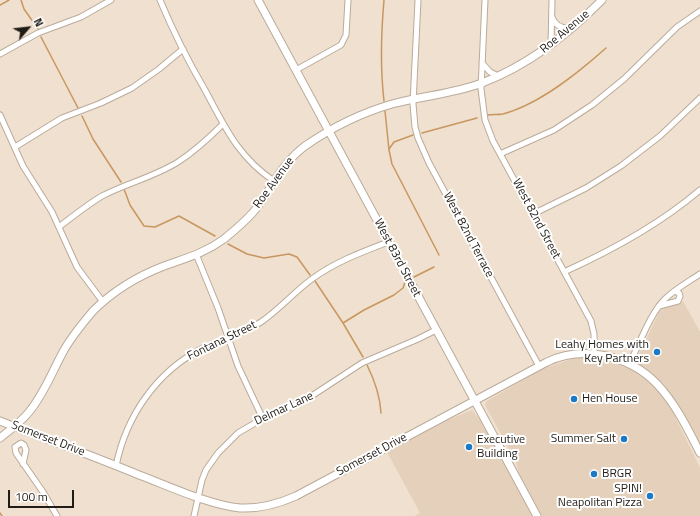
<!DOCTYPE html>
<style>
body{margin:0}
#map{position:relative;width:700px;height:516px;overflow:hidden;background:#f0e0cf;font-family:"Titillium Web",sans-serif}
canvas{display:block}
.north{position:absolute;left:8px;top:8px;width:40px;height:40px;-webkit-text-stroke:3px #fff;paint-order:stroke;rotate:62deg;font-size:11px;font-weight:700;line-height:16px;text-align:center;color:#211c16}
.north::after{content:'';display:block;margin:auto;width:14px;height:18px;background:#211c16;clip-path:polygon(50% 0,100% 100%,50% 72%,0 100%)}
.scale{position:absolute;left:8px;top:490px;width:66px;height:18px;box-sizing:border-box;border:2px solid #211c16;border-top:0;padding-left:5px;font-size:12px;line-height:14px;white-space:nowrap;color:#211c16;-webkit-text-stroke:3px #fff;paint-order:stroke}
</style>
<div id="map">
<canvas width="700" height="516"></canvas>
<div class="north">N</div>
<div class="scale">100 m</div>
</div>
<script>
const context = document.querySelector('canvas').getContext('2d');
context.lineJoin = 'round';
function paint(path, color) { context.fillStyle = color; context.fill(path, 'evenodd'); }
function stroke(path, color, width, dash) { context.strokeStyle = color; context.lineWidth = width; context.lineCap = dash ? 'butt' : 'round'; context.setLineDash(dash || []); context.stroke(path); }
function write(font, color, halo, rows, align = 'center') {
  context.font = font + ' "Titillium Web",sans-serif'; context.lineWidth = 4; context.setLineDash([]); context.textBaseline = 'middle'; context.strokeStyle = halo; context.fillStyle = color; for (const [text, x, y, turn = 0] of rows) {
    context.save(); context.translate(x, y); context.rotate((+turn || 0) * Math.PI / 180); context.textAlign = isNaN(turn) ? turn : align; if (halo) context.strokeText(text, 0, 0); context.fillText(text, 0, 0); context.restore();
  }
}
const built = new Path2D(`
 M683 301 700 332V445L676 402 664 384 638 363 637 359 659 312 663 308 679 304Z
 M575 358H589L619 365 639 372 654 384 670 406 700 468V516H542L519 473 516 462 485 405 487 401 542 369Z
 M472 410 483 424 532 516H415L420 513 387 452 448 420Z`);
const stream = new Path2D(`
 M21 0 24 9 38 29
 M384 0C381 34 380 67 384 101
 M0 5 9 0
 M41 37 78 108
 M385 111 389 150 392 164 439 255
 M487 115C492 114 498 115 503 114 540 104 578 73 606 48
 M82 116 93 139 121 182
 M422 133 477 118
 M389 149 394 142 413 135
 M124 189 130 205 144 226 155 227 179 216 215 236
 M228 244 247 254 264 258 289 254 297 257 310 275
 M414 277 434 267
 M315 281 343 323
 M363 357 343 323 364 310 394 295 403 288 405 282
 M367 365C375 381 380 395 381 413
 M0 513 2 516`);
const street = new Path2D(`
 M160 0C173 31 188 61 205 90 225 127 238 157 274 181
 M418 0 413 104 415 127 418 138 429 163 539 366
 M485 0 481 89 485 120 493 141 591 321 594 334V353
 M552 17C555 26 563 29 573 28
 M551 46 552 0
 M0 54 38 33 81 17 111 0
 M482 63 490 72 498 76
 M296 70 341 45 346 35 348 0
 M0 115 23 166 52 212 77 267 103 302
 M15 147 62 118 101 103 132 88 159 69 183 49
 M500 154 554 130 592 105 624 79 677 27 700 11
 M533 214 586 188 621 166 660 136 700 98
 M59 227C73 216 87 205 102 196 127 183 154 177 178 162 195 151 209 138 223 124
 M196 254 218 308 238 366 263 419
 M564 272C613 250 659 225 700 190
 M659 306 678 301 680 296 679 293 675 291
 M629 364C640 344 649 315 665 299 675 289 688 282 700 274
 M23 464 26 450 24 445 21 443 15 447 16 453 43 492 57 516
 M116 466C126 416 157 371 203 348 223 339 243 334 261 322 280 309 294 292 312 279 335 262 362 252 388 242
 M194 516 202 480 206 470 218 453 238 433 255 423 304 401 362 363 418 339 436 330`);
const secondary = new Path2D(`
 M258 0 537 516
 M0 421C46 439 93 456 139 475 169 486 209 505 240 508 260 509 278 504 296 496L547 362C583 345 629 355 657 384 675 403 688 429 700 453
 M0 438C10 430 21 422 29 412 44 394 52 372 63 352 71 337 82 324 93 311 113 291 138 276 164 266 186 258 205 253 224 239 235 230 246 221 255 210 272 188 282 163 305 146 331 128 361 113 392 104 421 96 453 94 482 83 529 65 567 35 602 0`);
const markers = [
 [657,352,4,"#1b79c5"],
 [574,399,4,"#1b79c5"],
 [624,439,4,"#1b79c5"],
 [469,447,4,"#1b79c5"],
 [594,474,4,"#1b79c5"],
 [650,496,4,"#1b79c5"]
];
const streetNames = [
 ["Roe Avenue",565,32,-40],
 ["Roe Avenue",274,183,-54],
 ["West 82nd Street",536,219,62],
 ["West 82nd Terrace",468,235,62],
 ["West 83rd Street",397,258,62],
 ["Fontana Street",222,341,-26],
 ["Delmar Lane",284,409,-25],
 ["Somerset Drive",48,439,21],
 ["Somerset Drive",372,455,-28]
];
const poiNames = [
 ["Leahy Homes with",649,345],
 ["Key Partners",649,359],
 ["Hen House",582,399,"left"],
 ["Summer Salt",616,439],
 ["Executive",477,440,"left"],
 ["Building",477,454,"left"],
 ["BRGR",602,474,"left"],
 ["SPIN!",642,489],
 ["Neapolitan Pizza",642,503]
];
paint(built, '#e5d0bb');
stroke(stream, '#c8975f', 1.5);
stroke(street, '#baab9b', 7);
stroke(secondary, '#baab9b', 9);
stroke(street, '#fff', 5);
stroke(secondary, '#fff', 7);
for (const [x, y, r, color] of markers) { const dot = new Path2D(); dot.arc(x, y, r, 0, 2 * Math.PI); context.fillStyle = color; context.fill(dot); stroke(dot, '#fff', 1.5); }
write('12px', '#211c16', '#fff', streetNames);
write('12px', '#211c16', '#fff', poiNames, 'right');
</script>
